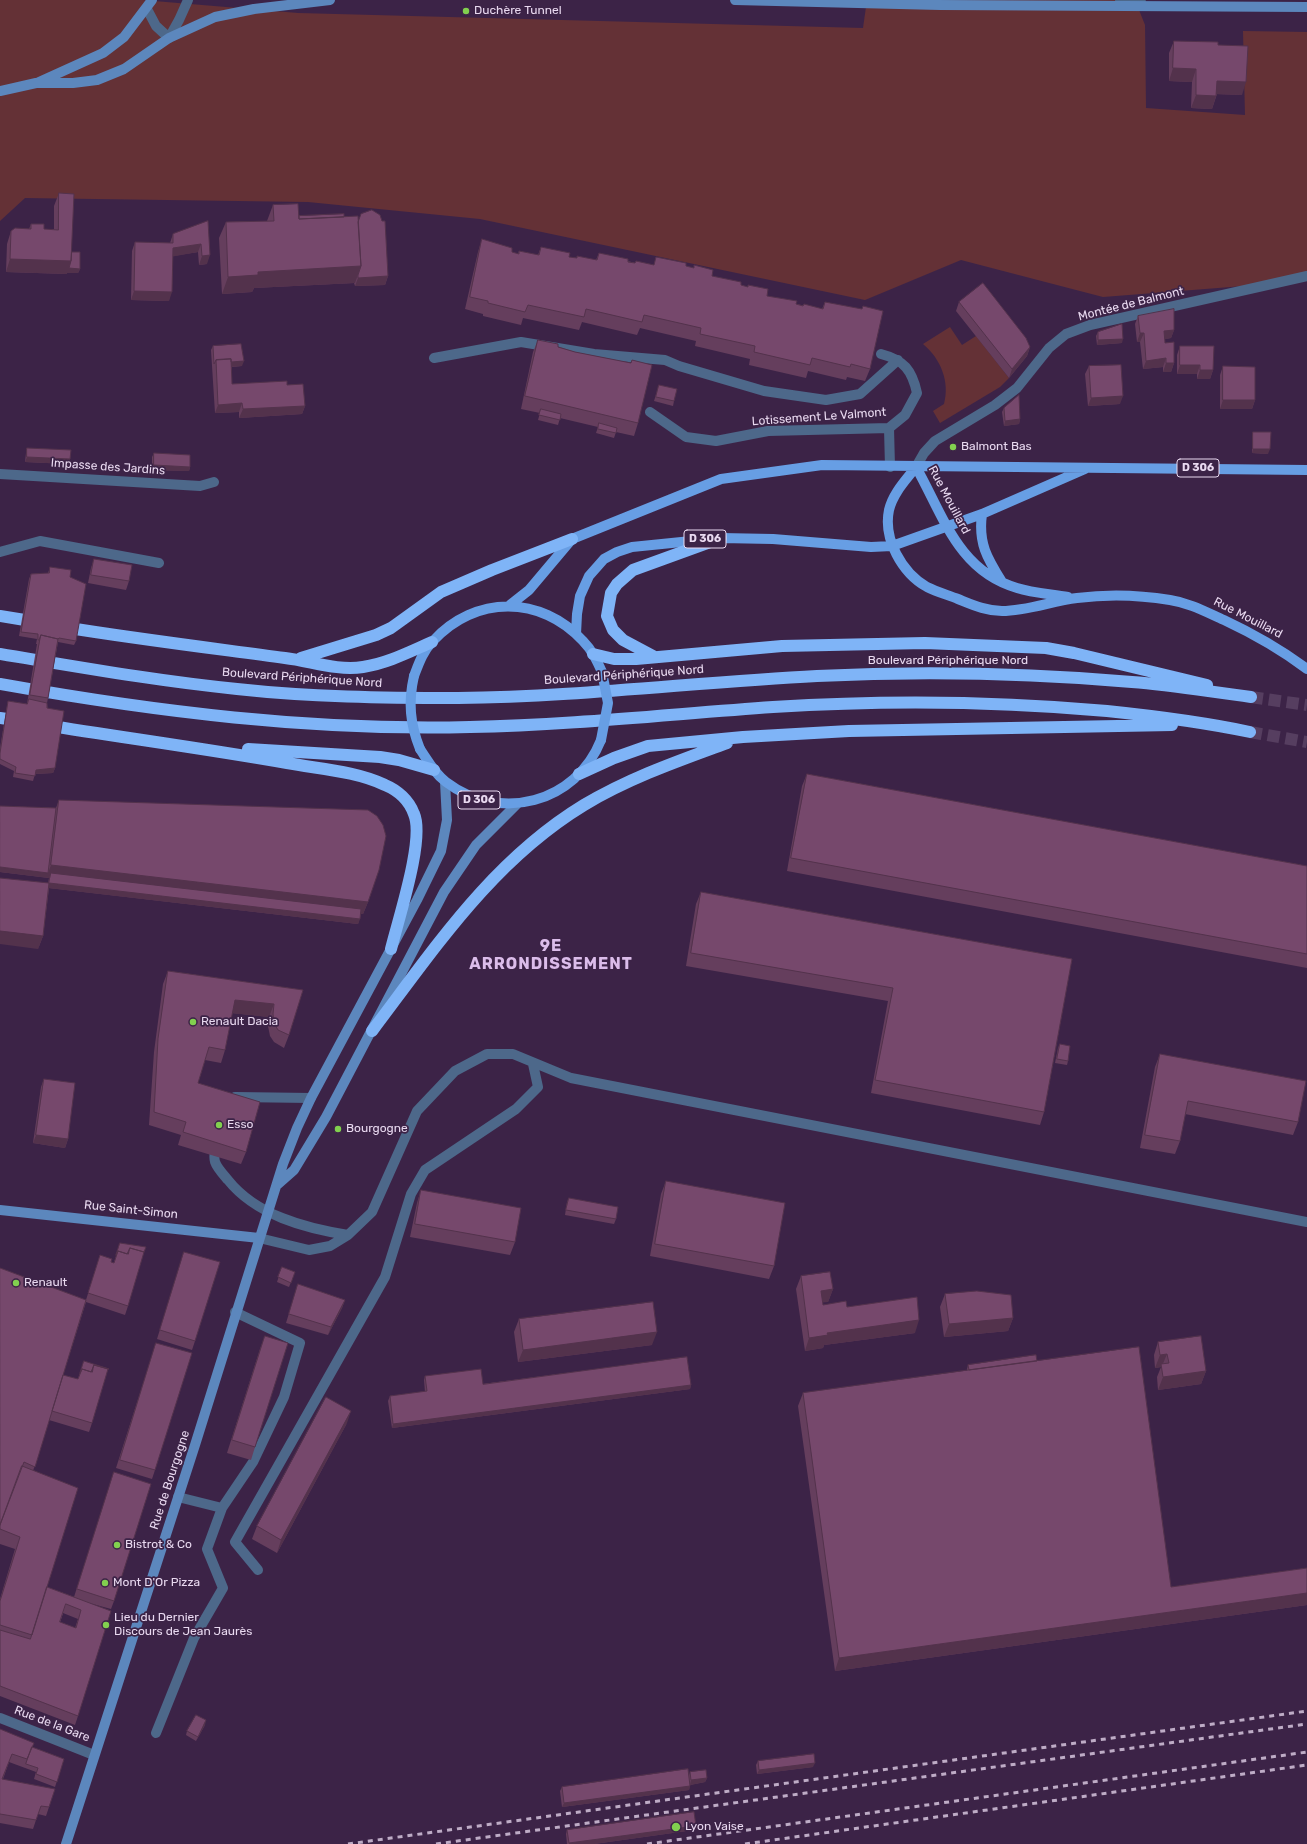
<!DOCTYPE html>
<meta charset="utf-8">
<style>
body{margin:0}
canvas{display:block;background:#3c2347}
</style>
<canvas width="1307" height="1844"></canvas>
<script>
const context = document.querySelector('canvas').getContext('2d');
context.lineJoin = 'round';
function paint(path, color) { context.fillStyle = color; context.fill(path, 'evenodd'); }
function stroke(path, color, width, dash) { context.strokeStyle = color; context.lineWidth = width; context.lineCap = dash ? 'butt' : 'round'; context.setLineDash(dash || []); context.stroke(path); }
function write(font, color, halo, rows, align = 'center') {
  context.font = font + ' Rubik,sans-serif'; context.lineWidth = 3.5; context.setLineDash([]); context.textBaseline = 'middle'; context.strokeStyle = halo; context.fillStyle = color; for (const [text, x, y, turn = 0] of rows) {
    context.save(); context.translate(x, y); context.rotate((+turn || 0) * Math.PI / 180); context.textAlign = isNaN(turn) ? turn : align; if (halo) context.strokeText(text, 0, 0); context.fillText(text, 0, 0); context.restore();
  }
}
const green = new Path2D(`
 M0 0H142L298 13 863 28 867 0H1135L1145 25 1146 108 1245 115 1243 31 1307 32V281L1103 297 961 260 865 300 480 219 308 202 25 198 0 221Z
 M950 327 962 345 976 336 1009 378 1000 387 940 423 933 411 944 404C950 382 941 359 923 344Z`);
const highwayTunnel = new Path2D(`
 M1251 697 1307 705
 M1250 732 1307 742`);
const lane = new Path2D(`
 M1120 0 1141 2
 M434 358 521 342 594 354 665 360 679 366 764 391 826 400 860 394 898 360
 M650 412 686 437 716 441 768 431 889 428 905 415 917 393C912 370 904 360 881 354
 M889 428 890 467
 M0 552 40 541 159 563
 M231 1101 235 1097 311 1098
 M217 1142C211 1162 215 1165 228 1180 256 1215 304 1228 348 1235
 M259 1238 309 1250 330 1246 348 1235 372 1212 417 1111 455 1071 487 1054H513L571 1078 1307 1222
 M178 1497 222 1508
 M258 1570 235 1542 385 1277 411 1194 425 1170 516 1109 538 1087 533 1064
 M156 1733 194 1638 223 1588 207 1549 222 1508 253 1462 284 1397 300 1343 235 1312`);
const street = new Path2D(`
 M147 9 156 26 169 38 179 20 188 0
 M916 467 924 453 935 441 995 405 1017 388 1049 348 1066 334 1090 325 1307 276
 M0 474 200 486 214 482
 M0 1718 94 1755`);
const secondary = new Path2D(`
 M735 0 940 5 1307 7
 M39 82 103 53 124 37 152 0
 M0 91 36 83H73L97 80 124 69 169 38 215 17 254 9 330 0
 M277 1185 294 1170 326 1117 444 892 476 845 517 804
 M0 1210 259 1238
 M66 1844 195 1445 283 1164 297 1128 311 1098 417 900 441 851 447 820 445 782`);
const primary = new Path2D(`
 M916 467C906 480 893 493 889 510 883 539 902 573 927 587 937 592 948 595 958 599 973 605 986 611 1002 611 1027 611 1052 601 1077 598 1107 594 1140 595 1170 600 1190 603 1206 612 1224 620 1256 635 1279 648 1307 669
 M916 467C943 515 958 571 1017 588 1033 593 1051 594 1068 597
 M982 514C978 543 987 558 1002 582
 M510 605 529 590 572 539 721 479 822 465 1307 470
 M576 634 577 614 580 596 589 576 604 559 617 552 632 547 721 538 773 539 871 547 892 546 982 514 1085 469
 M414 676C419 663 423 651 433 641 475 595 541 595 583 641 592 650 597 661 602 672
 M420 749C428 761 435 774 446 782 500 823 576 803 601 740`);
const highway = new Path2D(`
 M0 616 37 622
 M63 627C137 639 211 648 285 658 311 661 337 671 363 667 388 663 409 652 432 642
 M0 654C79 667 157 681 237 689 310 697 384 698 458 698 578 697 697 682 817 676 922 671 1027 673 1132 682 1172 685 1211 692 1251 697
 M593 654 614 659H636L782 646 925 643 1046 648 1074 653 1207 685
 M653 656 623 640 613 630 607 616 611 593 617 584 633 570 721 538
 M301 658 376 635 391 628 441 592 492 570 572 539
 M0 684C157 712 311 731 470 727 571 725 672 714 773 707 884 700 996 701 1107 711 1155 716 1203 722 1250 732
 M0 718 21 721
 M45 725C126 738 207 749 287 763 319 769 356 771 385 785 397 790 409 800 414 814 425 839 398 920 391 949
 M248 749 380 757 399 760 434 770
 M579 774 614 758 648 746 743 737 849 731 1172 725
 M372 1031C435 948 492 861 584 805 629 778 678 761 727 743`);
const rail = new Path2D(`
 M348 1844 1307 1711
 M436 1844 1307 1724
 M647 1844 1307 1752
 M745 1844 1307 1765`);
const primaryBridge = new Path2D(`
 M414 676C408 702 410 724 420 749
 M601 740 608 703 602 672`);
const wall = new Path2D(`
 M1174 41 1218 45 1242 95 1217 94 1212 109 1191 108 1192 82 1169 81V53Z
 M59 193 72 252 80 269 78 273H67V274L6 272 7 244 11 231 29 229 31 224 44 229H54V206Z
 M273 205 299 216 344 217 358 222 388 276 385 285 355 286 354 283 254 288 252 292 222 294 219 238 226 222 267 221Z
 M208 221 207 264 199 265 198 252 173 256 169 301 131 300 132 251 135 242 170 243 173 234Z
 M482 239 512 252 518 254 519 251 538 255 541 247 569 257 577 258V256L596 260 599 253 635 263 654 265 656 257 686 266 694 268V265L712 276 748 287V285L767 296 796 304 822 309 825 302 870 369 865 381 847 377 846 380 808 371 806 378 749 365 750 359 695 346 696 341 640 328 637 335 582 322 579 330 523 318 521 325 483 316V314L465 309 478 252Z
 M959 302 1030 347 1027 356 1009 378 956 311Z
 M1138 316 1174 330 1171 338 1165 339V343L1174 363 1171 372H1163V367L1143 369 1140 342H1137L1135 324Z
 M1098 332 1122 343 1097 345 1096 336Z
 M538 340 575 352 631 363 632 360 638 423 634 436 616 432 614 438 596 433 598 427 560 418 558 425 538 420 540 413 521 409 533 352Z
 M213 346 242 366 232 367V384L287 385 305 406 302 414 239 418V412L215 413 211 350Z
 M1180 346 1213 370 1210 379H1197V374H1177V355Z
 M1089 366 1120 404 1088 406 1085 374Z
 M1223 366 1255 400 1252 409H1220V375Z
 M659 385 674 401 673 406 654 401Z
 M1004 408 1020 419 1019 424 1004 426 1002 412Z
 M1253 432 1268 454 1252 453V436Z
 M27 448 70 459 68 464 25 462 26 453Z
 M154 453 190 467 189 471 152 470V457Z
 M94 559 129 581 126 590 88 583 91 568Z
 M50 567 70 577 76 641 74 645 58 642 48 698 47 703 55 768 53 773 35 774 33 781 13 777 14 771 0 764V748L7 706 8 701 27 704 37 644H36L37 639 19 636 29 579 31 574 48 573Z
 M807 774 1307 866V968L787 871 802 786Z
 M59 800 368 902 363 914H361L358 924 49 888 43 936 38 949 49 878 0 872V806L56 808Z
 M701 892 1072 959 1044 1112 1040 1125 871 1093 888 1001 686 966 696 904Z
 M168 971 303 990 289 1035 284 1048 274 1042 270 1036 268 1026 269 1017 232 1013 225 1050 221 1063 205 1060 198 1083 246 1152 241 1164 178 1145 181 1135 149 1125 154 1052 163 984Z
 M1060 1044 1068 1061 1067 1065 1055 1063 1058 1048Z
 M1160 1054 1298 1122 1293 1135 1185 1114 1180 1141 1175 1154 1140 1148 1155 1067Z
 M44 1079 68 1139 65 1148 33 1143 41 1087Z
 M666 1181 774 1266 769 1279 650 1256 661 1194Z
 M421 1190 515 1242 510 1255 410 1237 417 1203Z
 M569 1198 616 1219 614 1224 565 1215 567 1202Z
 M120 1243 128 1306 125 1315 86 1302 63 1375 78 1379 84 1361 92 1423 89 1432 49 1420 33 1471 47 1587 74 1597 114 1472V1601L111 1609 89 1603 78 1716 75 1725 0 1696V1599L15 1549 0 1544V1268L86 1300 100 1255 114 1263ZM63 1613 78 1619 75 1628 60 1622Z
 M184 1252 195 1341 192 1350 157 1339Z
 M282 1267 295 1272 289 1287 277 1282Z
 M801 1276 833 1289 828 1302H823V1305L847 1307 915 1333 824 1345 823 1348 805 1351 796 1289Z
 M298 1284 345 1300 342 1308 328 1335 286 1323Z
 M945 1294 1013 1318 1008 1331 944 1337 940 1307Z
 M519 1319 652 1345 518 1362 514 1332Z
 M265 1336 255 1447 251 1460 227 1453 260 1349Z
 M1158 1342 1206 1371 1201 1384 1158 1390 1157 1377 1161 1367 1155 1368 1154 1355Z
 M156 1343 155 1470 152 1479 116 1468Z
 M1037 1361 1171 1587 1307 1568V1605L835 1671 798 1406 803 1393 967 1371V1369L968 1365Z
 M425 1376 483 1384 691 1385 690 1389 392 1428 388 1401 390 1396 425 1392 424 1380Z
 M347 1423 277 1553 252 1539 257 1526Z
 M205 1725 196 1741 186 1735 187 1731Z
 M0 1729 32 1747 64 1759 55 1787 34 1779 36 1772 9 1762 3 1779 49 1807 46 1816 38 1814 33 1829 0 1823Z
 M758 1761 813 1767 757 1774 756 1765Z
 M690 1772 707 1778 705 1782 690 1785 689 1790 562 1807 560 1791 562 1787 689 1775Z
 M567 1830H694L594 1844H567L566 1834Z`);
const shadedWall = new Path2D(`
 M1173 68 1196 69 1192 82 1169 81Z
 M1217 81 1246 82 1242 95 1212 94Z
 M1196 95 1216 96 1212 109 1191 108Z
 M201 244 198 252 170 257 173 248Z
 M210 255 207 264 199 265 202 256Z
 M10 259 71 261 80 269 78 273H67V274L6 272Z
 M361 266 355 283 254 288 252 292 222 294 228 277 258 272Z
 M388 276 385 285 355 286 358 278Z
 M134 291 172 292 169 301 131 300Z
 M1174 330 1171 338 1161 340 1164 331Z
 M1140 333H1144L1140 342H1137Z
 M1123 339 1122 343 1097 345 1098 340Z
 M1030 347 1027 356 1009 378 1012 369Z
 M1166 358 1163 367 1143 369 1146 361Z
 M244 361 242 366 216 368V364Z
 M1166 363H1174L1171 372H1163Z
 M1180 365H1200L1197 374H1177Z
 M1200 370H1213L1210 379H1197Z
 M1123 396 1120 404 1088 406 1091 398Z
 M1223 400H1255L1252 409H1220Z
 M242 403 239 412 215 413 218 405Z
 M305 406 302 414 239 418 243 409Z
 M1020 419 1019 424 1004 426 1005 421Z
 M1253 449H1270L1268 454 1252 453Z
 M27 457 70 459 68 464 25 462Z
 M154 465 190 467 189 471 152 470Z
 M55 768 53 773 34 774 36 770Z
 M51 865 368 902 363 914 50 878 51 873 49 878 0 872V867L48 873Z
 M49 883 360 919 358 924 48 888Z
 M0 931 43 936 38 949 0 944Z
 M235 1000 274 1004 269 1017 230 1013Z
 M36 1135 68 1139 65 1148 33 1143Z
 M833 1289 828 1302 817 1303 821 1291Z
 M345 1300 342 1308 328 1335 331 1327Z
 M1013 1318 1008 1331 944 1337 949 1324Z
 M919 1320 915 1333 824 1345 823 1348 805 1351 809 1338 827 1333Z
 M657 1332 652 1345 518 1362 523 1350Z
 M1167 1354 1162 1366 1161 1364V1367L1155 1368 1160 1355Z
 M1206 1371 1201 1384 1158 1390 1163 1377Z
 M691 1385 690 1389 392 1428 393 1424Z
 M351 1411 347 1423 277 1553 281 1540Z
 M1307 1593V1605L835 1671 839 1658Z
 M206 1720 205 1725 196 1741 198 1737Z
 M815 1763 813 1767 757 1774 759 1770Z
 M707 1778 705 1782 690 1785 691 1780Z
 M690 1786 689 1790 562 1807 564 1803Z
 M696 1826 694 1830 594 1844H569V1843Z`);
const building = new Path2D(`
 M1174 41 1218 42V45L1248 46 1246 82 1217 81 1216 96 1196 95V69L1173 68Z
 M59 193 74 194 71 261 10 259 11 231 15 228 31 229V224H44V229L58 230Z
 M298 204 299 219 358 216 361 266 258 272V275L228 277 226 222 274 221 273 205Z
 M372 210 380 215 382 221H385L388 276 358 278V275L361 266 358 222 361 214Z
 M344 214V217L299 219V216Z
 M208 221 210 255 202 256 201 244 173 248 172 292 134 291 135 242 173 243V234Z
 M482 239 512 248V252L519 254V251L539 255 541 247 570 253 569 257 577 258V256L597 260 599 253 628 259V262L635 263 636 261 654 265 656 257 686 263V266L694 268V265L713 270 712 276 741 282V285L748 287V285L768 289 767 296 797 301 796 304 803 306 804 304 823 309 825 302 862 309 863 306 883 311 870 369 851 364 850 367 812 358 810 365 754 352 755 346 700 334 701 328 644 315 642 322 586 309 584 317 528 305 525 312 488 303V301L470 297Z
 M72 252H80V269L69 268 71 261Z
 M983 283 1026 338 1030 347 1012 369 959 302Z
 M1174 309V330L1164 331 1165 343 1174 342V363H1166V358L1146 361 1144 333H1140L1138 316Z
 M1122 324 1123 339 1098 340V332Z
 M538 340 558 344V347L575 352 631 363 632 360 652 365 638 423 525 396Z
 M241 344 244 361 231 362V359L216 360 214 364 213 346Z
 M1180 346H1214L1213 370H1200V365H1180Z
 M231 359 232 384 287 381V385L303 384 305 406 243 409 242 403 218 405 216 360Z
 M1121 365 1123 396 1091 398 1089 366Z
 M1223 366 1255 367V400H1223Z
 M659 385 677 389 674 401 656 397Z
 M1019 395 1020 419 1005 421 1004 408Z
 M541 409 561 414 560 420 539 415Z
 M599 423 617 428 616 433 598 429Z
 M1253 432H1271L1270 449H1253Z
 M27 448 71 450 70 459 27 457Z
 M154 453 190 455V467L154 465Z
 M94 559 132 565 129 581 91 575Z
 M50 567 71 570 70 577 86 584 76 641 59 638 58 639 41 635 39 640H38V634L21 632 31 574 49 573Z
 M41 635 58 639 48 698 30 695Z
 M29 699 47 703V708L64 711 55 768 36 770 35 776 15 773 16 767 0 759V753L8 701 27 704Z
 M807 774 1307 866V954L791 858Z
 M59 800 368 810 377 816 383 825 386 836 379 870 368 902 51 865Z
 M0 806 56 808 48 873 0 867Z
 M51 873 361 909 360 919 49 883Z
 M0 878 49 883 43 936 0 931Z
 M701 892 1072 959 1044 1112 875 1080 893 988 691 953Z
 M168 971 303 990 289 1035 278 1030 274 1023 273 1014 274 1004 235 1000 225 1050 209 1047 198 1083 260 1102 246 1152 183 1132 186 1122 154 1112 158 1039Z
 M1060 1044 1070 1046 1068 1061 1057 1059Z
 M1160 1054 1306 1081 1298 1122 1188 1101 1180 1141 1145 1135Z
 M44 1079 75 1083 68 1139 36 1135Z
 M666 1181 785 1203 774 1266 655 1244Z
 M421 1190 521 1208 515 1242 415 1224Z
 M569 1198 618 1207 616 1219 566 1210Z
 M120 1243 146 1247 144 1252 130 1248 127 1254 118 1251 116 1255Z
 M130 1248 144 1252 128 1306 88 1293 100 1255 112 1259 111 1262 114 1263 118 1251 128 1254Z
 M184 1252 220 1262 195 1341 160 1330Z
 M282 1267 295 1272 291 1283 278 1277Z
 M0 1268 86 1300 35 1467 24 1462 0 1525Z
 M830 1272 833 1289 821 1291 823 1305 846 1301 847 1307 917 1297 919 1320 827 1333 828 1335 809 1338 801 1276Z
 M298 1284 345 1300 331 1327 289 1314Z
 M977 1291 1011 1295 1013 1318 949 1324 945 1294Z
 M653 1302 657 1332 523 1350 519 1319Z
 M265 1336 288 1343 255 1447 232 1440Z
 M1201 1336 1206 1371 1163 1377 1161 1364 1169 1363 1167 1354 1160 1355 1158 1342Z
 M156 1343 192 1353 155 1470 120 1460Z
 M1139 1347 1171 1587 1307 1568V1593L839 1658 803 1393Z
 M1036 1355 1037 1361 969 1370 968 1365Z
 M687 1357 691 1385 393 1424 390 1396 427 1391 425 1376 481 1369 483 1384Z
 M84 1361 109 1369 94 1365 91 1372 82 1369 80 1373Z
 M94 1365 108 1369 92 1423 52 1411 63 1375 78 1379 82 1369 92 1372Z
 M326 1397 351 1411 281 1540 257 1526Z
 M22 1466 78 1488 32 1635 0 1625V1601L20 1537 0 1529V1525Z
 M114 1472 151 1484 114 1601 77 1589Z
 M47 1587 111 1611 78 1716 0 1686V1630L30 1639ZM66 1604 81 1610 76 1628 60 1622Z
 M196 1715 206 1720 198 1737 187 1731Z
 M0 1729 34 1743 27 1759 12 1754 2 1779 55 1789 49 1807 41 1806 36 1820 0 1814Z
 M32 1747 64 1759 57 1782 36 1774 38 1768 26 1764Z
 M814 1754 815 1763 759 1770 758 1761Z
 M688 1769 690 1786 564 1803 562 1787Z
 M706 1770 707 1778 691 1780 690 1772Z
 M694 1812 696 1826 569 1843 567 1830Z`);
const markers = [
 [466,11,4,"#82d04f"],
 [953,447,4,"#82d04f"],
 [193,1022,4,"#82d04f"],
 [219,1125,4,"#82d04f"],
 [338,1129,4,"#82d04f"],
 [16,1283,4,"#82d04f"],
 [117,1545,4,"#82d04f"],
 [105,1583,4,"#82d04f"],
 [106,1625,4,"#82d04f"],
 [676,1827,5,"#82d04f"]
];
const shields = [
 [1198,468,42],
 [705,539,42],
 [479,800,42]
];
const shieldNames = [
 ["D 306",1198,468],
 ["D 306",705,539],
 ["D 306",479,800]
];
const poiNames = [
 ["Duchère Tunnel",474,11],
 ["Balmont Bas",961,447],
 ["Renault Dacia",201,1022],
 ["Esso",227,1125],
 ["Bourgogne",346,1129],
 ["Renault",24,1283],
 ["Bistrot & Co",125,1545],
 ["Mont D'Or Pizza",113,1583],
 ["Lieu du Dernier",114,1618],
 ["Discours de Jean Jaurès",114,1632],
 ["Lyon Vaise",685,1827]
];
const streetNames = [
 ["Montée de Balmont",1131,304,-14],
 ["Lotissement Le Valmont",819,417,-4],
 ["Impasse des Jardins",108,467,4],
 ["Rue Mouillard",949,500,62],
 ["Rue Mouillard",1248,618,27],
 ["Boulevard Périphérique Nord",948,661],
 ["Boulevard Périphérique Nord",624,675,-4],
 ["Boulevard Périphérique Nord",302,678,4],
 ["Rue Saint-Simon",131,1210,6],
 ["Rue de Bourgogne",170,1480,-72],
 ["Rue de la Gare",52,1724,21]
];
const districtNames = [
 ["9E",551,946],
 ["ARRONDISSEMENT",551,964]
];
paint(green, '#643136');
stroke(highwayTunnel, '#563e60', 12, [12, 6]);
stroke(lane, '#4d688a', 10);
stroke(street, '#4d688a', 10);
stroke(secondary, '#5c87bd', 10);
stroke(primary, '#679ee4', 10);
stroke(highway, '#7fb4f7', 12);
stroke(rail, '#beacc6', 3, [5, 5]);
stroke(primaryBridge, '#679ee4', 10);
paint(wall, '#653e5d');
paint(shadedWall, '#53324c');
paint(building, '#76486c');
stroke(building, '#53324c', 1);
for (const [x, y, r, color] of markers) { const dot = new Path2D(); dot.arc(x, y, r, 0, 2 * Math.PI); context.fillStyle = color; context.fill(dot); stroke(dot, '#3c2347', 1.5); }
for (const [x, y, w] of shields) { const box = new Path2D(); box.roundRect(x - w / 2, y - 9, w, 18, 3); context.fillStyle = '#3c2347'; context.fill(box); stroke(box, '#e9d9f0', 1); }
write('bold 11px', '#e9d9f0', null, shieldNames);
write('12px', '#e9d9f0', '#3c2347', poiNames, 'left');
write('12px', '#e9d9f0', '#3c2347', streetNames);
context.letterSpacing = '1px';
write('bold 16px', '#dbbcea', '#3c2347', districtNames);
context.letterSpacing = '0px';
</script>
